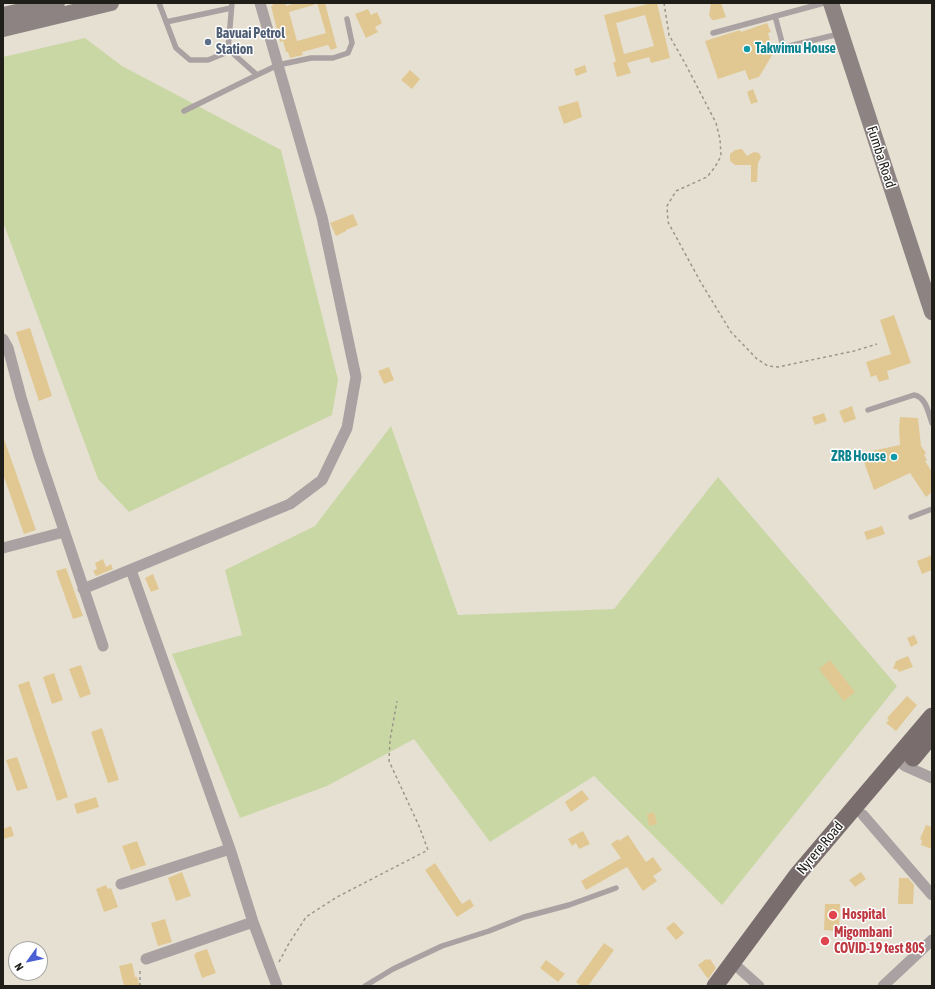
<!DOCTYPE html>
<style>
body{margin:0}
#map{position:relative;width:935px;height:989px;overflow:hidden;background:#e6e0d2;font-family:"Asap Condensed",sans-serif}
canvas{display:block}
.frame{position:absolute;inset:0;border:4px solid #201e19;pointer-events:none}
.north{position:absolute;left:8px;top:941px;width:40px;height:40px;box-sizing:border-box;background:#fff;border:1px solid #a6a5a3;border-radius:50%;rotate:237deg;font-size:11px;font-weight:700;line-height:16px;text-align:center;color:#201e19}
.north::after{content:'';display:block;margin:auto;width:14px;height:18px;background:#4b5fd4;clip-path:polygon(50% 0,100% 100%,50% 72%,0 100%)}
</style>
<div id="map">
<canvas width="935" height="989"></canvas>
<div class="frame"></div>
<div class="north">N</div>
</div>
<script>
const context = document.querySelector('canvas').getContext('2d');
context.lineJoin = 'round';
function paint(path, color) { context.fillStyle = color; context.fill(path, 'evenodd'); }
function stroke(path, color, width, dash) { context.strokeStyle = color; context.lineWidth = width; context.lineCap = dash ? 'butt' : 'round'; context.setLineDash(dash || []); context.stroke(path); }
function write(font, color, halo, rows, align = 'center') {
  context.font = font + ' "Asap Condensed",sans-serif'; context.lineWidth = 3; context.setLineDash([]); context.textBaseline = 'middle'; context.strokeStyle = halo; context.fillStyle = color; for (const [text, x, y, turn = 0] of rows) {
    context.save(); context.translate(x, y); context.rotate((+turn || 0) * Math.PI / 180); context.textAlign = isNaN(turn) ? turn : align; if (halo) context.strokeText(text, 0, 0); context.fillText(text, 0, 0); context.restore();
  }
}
const green = new Path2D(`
 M85 38 122 66 281 150 338 380 332 415 129 512 98 479 3 222V57Z
 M391 426 458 615 614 609 718 477 897 686 722 905 594 776 490 842 414 739 327 786 240 818 172 654 242 635 225 570 315 526Z`);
const building = new Path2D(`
 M272 3H286V6L296 3H314V5L289 12 297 41 326 33 317 3H325L337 48 331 50 328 45 302 52 303 55 290 58 288 52H286L283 41 280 42 271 6H273Z
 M652 3H657L670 58 651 63 649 57 627 63 631 73 617 77 613 62H616L604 15ZM645 15 654 46 624 54 616 23Z
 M711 3H721L726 17 715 20H712L709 15Z
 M368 9 371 15 377 12 382 23 375 27 378 32 366 38 355 14Z
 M767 23 771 32 768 33 771 44 777 47 759 77 749 80 745 70 718 79 705 41 740 30 741 32Z
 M585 65 587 72 576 76 574 69Z
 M410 70 420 79 412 89 401 80Z
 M753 89 758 102 751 104 747 92Z
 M578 101 582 117 564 124 558 107Z
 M742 149 747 156 754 152 759 153 761 157 758 163 757 182H751V165H735L730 161V154L735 150Z
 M353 214 358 225 346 230V231L336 236 330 223Z
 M894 315 911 363 887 371 889 379 879 382 876 375 871 377 866 362 891 354 880 320Z
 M30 328 52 396 39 401 16 332Z
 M389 367 394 380 384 384 378 371Z
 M852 406 856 419 844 423 839 411Z
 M824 413 827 421 815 425 812 417Z
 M900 417 918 418 921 446 926 453 924 455 927 460 925 461 932 472V492L926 497 910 473 874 490 865 465 862 453 900 445 899 429Z
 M3 439H4L36 530 24 534 3 474Z
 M882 526 885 534 867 540 864 532Z
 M932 555V570L922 574 917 561Z
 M103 559 106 567 111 564 113 569 96 576 93 571 97 569 95 563Z
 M66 568 83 616 73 619 56 571Z
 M153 574 159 589 151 592 145 578Z
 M914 635 918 643 911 647 907 638Z
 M908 656 913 667 899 672 897 669H893L896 661Z
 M830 660 855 692 844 701 819 669Z
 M81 665 91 694 80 698 69 669Z
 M54 673 63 700 52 704 43 677Z
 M29 681 68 797 57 801 18 685Z
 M907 696 917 705 896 731 886 723 889 720 887 718Z
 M102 728 119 780 108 783 91 732Z
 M17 757 28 788 17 791 6 760Z
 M582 790 589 799 571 812 565 802Z
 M96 797 99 807 77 814 74 804Z
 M654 812 657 824 649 826 647 814Z
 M926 825 932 827V849L921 845 922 840 920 839Z
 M11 826 14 836 3 839V829Z
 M583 831 590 844 579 849 576 843 572 846 568 839Z
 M628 835 646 862 653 857 662 870 653 876 657 881 643 891 627 867 586 890 581 881 621 858 611 844 618 839 619 841Z
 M137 841 146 865 131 870 122 846Z
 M435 863 462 904 470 899 474 906 457 917 425 870Z
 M182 872 191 896 176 901 168 878Z
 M861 872 866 879 855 887 849 880Z
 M899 878H908L914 885 913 904H898Z
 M106 885 108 889 111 888 118 907 104 912 96 889Z
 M825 904H840L839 931 824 930Z
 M165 919 172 942 158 946 151 923Z
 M674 922 684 933 676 940 666 928Z
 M604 943 614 950 588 986H581L576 982Z
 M207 949 216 973 202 978 194 955 196 954 195 953Z
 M706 959 707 960 710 959 716 968 708 979 698 965Z
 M546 960 565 974 558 982 540 968Z
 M132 963 135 977H137L140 986H124L119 966Z`);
const path = new Path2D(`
 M664 3 669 35 686 65 716 123 720 139 721 156 715 167 707 177 676 191 667 206 668 222 700 281 731 332 757 359 768 366 778 367 854 351 877 344
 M279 962 288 945 306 917 337 897 428 850 419 826 389 761 390 740 397 701
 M140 986V968`);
const lane = new Path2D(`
 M159 3 176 48 190 60H208L223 54 228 49 232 3
 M775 16 783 46 785 47 839 34
 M166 22 231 8
 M713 33 824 3
 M228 49 257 75 278 65 311 58H333L348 53 352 43 347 19
 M184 111 257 75
 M868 410 914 395C926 397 928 412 932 423
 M911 517 932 509
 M365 986 393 969 442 946 489 931 524 917 569 905 616 888`);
const street = new Path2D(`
 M3 339 8 348 21 397 39 456 103 646
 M3 548 64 532
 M131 570 230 849 253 922 277 986
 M83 589 290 504 322 480 347 428 356 377 322 217 260 3
 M896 759 905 766 932 778
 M863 815 932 895
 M121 884 230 849
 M146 959 253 922
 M732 962 759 986
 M883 986 932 940`);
const secondary = new Path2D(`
 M831 3 932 312
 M3 15 57 3
 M3 29 111 3`);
const primary = new Path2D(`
 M913 758 932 735
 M715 986 797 875 932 716`);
const markers = [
 [208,42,4,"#5c6f8a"],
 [747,49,4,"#0f9aa8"],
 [894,457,4,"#0f9aa8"],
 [833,915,5,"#e0444e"],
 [825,941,5,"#e0444e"]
];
const serviceNames = [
 ["Bavuai Petrol",216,34],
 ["Station",216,50]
];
const cultureNames = [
 ["Takwimu House",755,49],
 ["ZRB House",886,457,"right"]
];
const streetNames = [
 ["Fumba Road",881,157,72],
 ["Nyrere Road",820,848,-50]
];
const healthNames = [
 ["Hospital",842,915],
 ["Migombani",834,933],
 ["COVID-19 test 80$",834,949]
];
paint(green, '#c9d7a5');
paint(building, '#e1c893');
stroke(path, '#9b968c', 1.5, [3, 3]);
stroke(lane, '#a9a1a2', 5.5);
stroke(street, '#a9a1a2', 11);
stroke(secondary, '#8e8383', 16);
stroke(primary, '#7a6d6e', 17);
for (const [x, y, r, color] of markers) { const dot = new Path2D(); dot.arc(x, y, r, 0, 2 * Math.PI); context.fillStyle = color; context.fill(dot); stroke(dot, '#fff', 1.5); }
write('bold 14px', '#4e5e75', '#fff', serviceNames, 'left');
write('bold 14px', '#0d838f', '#fff', cultureNames, 'left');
write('14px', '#201e19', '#fff', streetNames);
write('bold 14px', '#be3a42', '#fff', healthNames, 'left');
</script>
